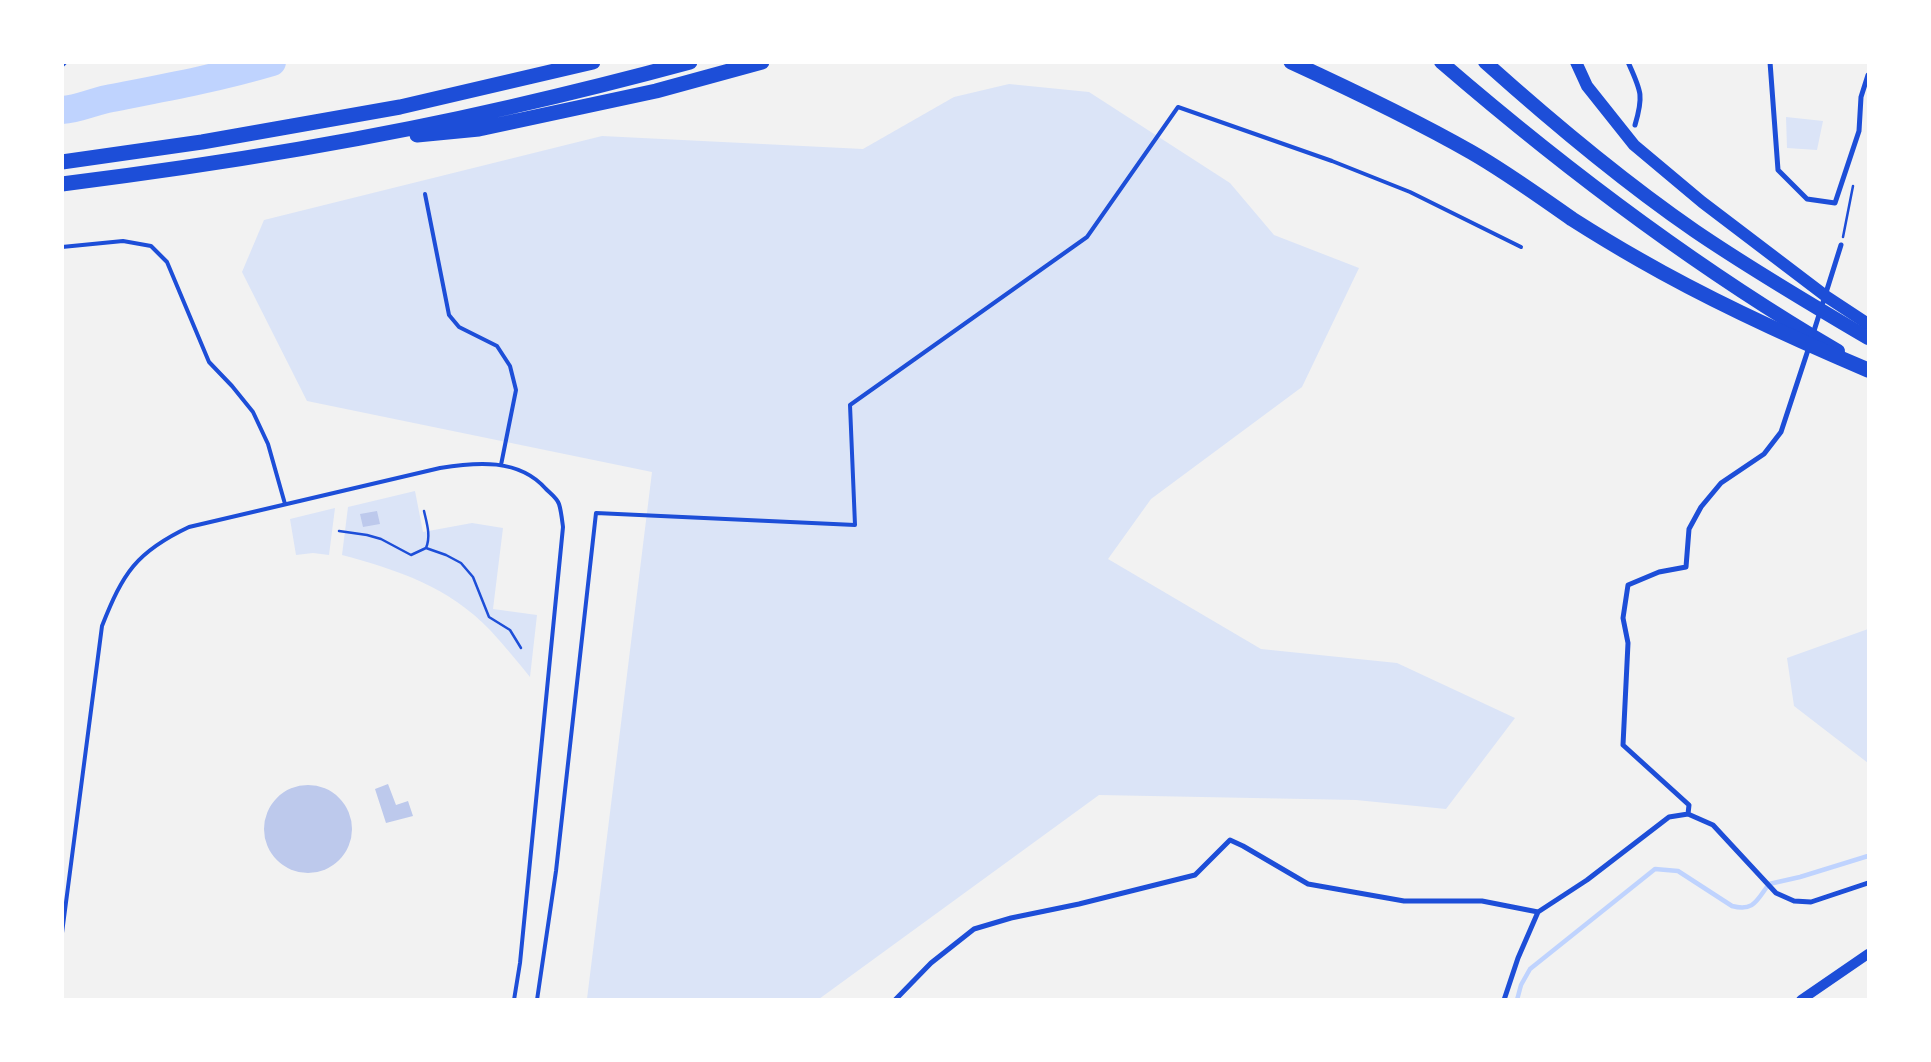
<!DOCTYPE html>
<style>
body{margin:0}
#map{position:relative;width:1931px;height:1062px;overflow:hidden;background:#f2f2f2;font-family:Mulish,sans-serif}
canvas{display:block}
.frame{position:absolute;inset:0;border:64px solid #fff;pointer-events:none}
</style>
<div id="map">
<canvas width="1931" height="1062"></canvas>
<div class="frame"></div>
</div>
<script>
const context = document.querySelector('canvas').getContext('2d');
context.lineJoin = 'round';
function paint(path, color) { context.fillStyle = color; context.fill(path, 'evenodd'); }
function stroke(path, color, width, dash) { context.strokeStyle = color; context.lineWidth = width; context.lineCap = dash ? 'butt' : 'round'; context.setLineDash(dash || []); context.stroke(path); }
const green = new Path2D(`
 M1009 84 1089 92 1230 183 1274 235 1359 268 1302 387 1151 499 1108 559 1261 649 1397 663 1515 718 1446 809 1356 800 1099 795 819 999H587L652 472 307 401 242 272 264 220 602 136 863 149 954 97Z
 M1786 117 1823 121 1817 150 1787 148Z
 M415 491 423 532 472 523 503 528 493 609 537 615 530 677C517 661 504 645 490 630 449 587 398 570 342 555L348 507Z
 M335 508 329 555 313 553 296 555 290 519Z
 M1868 629V763L1794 706 1787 658Z`);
const stream = new Path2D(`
 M1517 1000 1521 985 1530 969 1655 869 1678 871 1732 906C1754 912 1757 900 1769 884L1800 877 1868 856`);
const river = new Path2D(`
 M62 110C78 109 92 102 107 99 163 88 218 78 272 62`);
const building = new Path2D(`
 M377 511 380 524 363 527 360 514Z
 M388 784 396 805 408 801 413 816 386 823 375 789Z
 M264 829a44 44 0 1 1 88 0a44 44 0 1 1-88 0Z`);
const path = new Path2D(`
 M1843 237 1853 186
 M339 531 367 535 381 539 411 555 426 548C431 536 427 524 424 511
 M426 548 446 555 461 563 473 577 489 617 510 630 521 648`);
const service = new Path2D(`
 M425 194 449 315 459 327 497 346 510 366 516 390 501 465
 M62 247 123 241 151 246 167 262 209 362 232 386 253 412 268 444 285 504
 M62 933 102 626C123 573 136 552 189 527L440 468C476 462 519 458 546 489 550 493 557 498 559 504 561 510 562 519 563 527L520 963 514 1000
 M537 1000 556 871 596 513 855 525 850 405 1087 237 1178 107 1332 161 1410 192 1521 247`);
const minor = new Path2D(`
 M1628 62C1641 91 1644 95 1635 125
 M1770 62 1778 170 1807 199 1835 203 1859 131 1861 97 1868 75
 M62 65 65 62
 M1813 334 1841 245
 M1688 814 1689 805 1623 745 1628 643 1623 618 1628 585 1659 572 1686 567 1689 529 1701 507 1721 483 1764 454 1781 432 1809 347
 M895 1000 931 963 974 929 1011 918 1079 904 1195 875 1230 840 1243 846 1308 884 1404 901H1482L1538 912
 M1504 1000 1518 958 1538 912 1587 880 1669 817 1688 814 1713 825 1776 893 1794 901 1811 902 1868 883`);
const secondary = new Path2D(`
 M1801 1000 1868 954`);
const primary = new Path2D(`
 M1576 62 1587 86 1634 145 1702 202 1827 297 1868 324`);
const trunk = new Path2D(`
 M1441 62C1565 169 1696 268 1838 351
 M1485 62C1552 122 1621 180 1695 231 1751 269 1810 304 1868 338`);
const motorway = new Path2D(`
 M1291 62C1352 90 1413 119 1471 152 1506 172 1539 196 1572 219 1594 233 1617 247 1640 260 1713 302 1790 337 1868 370
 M417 135 479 129 656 91 762 62
 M62 162 202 142 400 107 593 62
 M62 184C213 165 363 141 510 107 571 93 631 78 690 62`);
paint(green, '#dbe4f7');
stroke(stream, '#bfd3fe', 4.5);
stroke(river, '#bfd3fe', 28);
paint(building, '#bdc9ec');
stroke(path, '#1d4ed8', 2.5);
stroke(service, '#1d4ed8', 4);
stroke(minor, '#1d4ed8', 5);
stroke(secondary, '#1d4ed8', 10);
stroke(primary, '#1d4ed8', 12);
stroke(trunk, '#1d4ed8', 14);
stroke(motorway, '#1d4ed8', 15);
</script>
